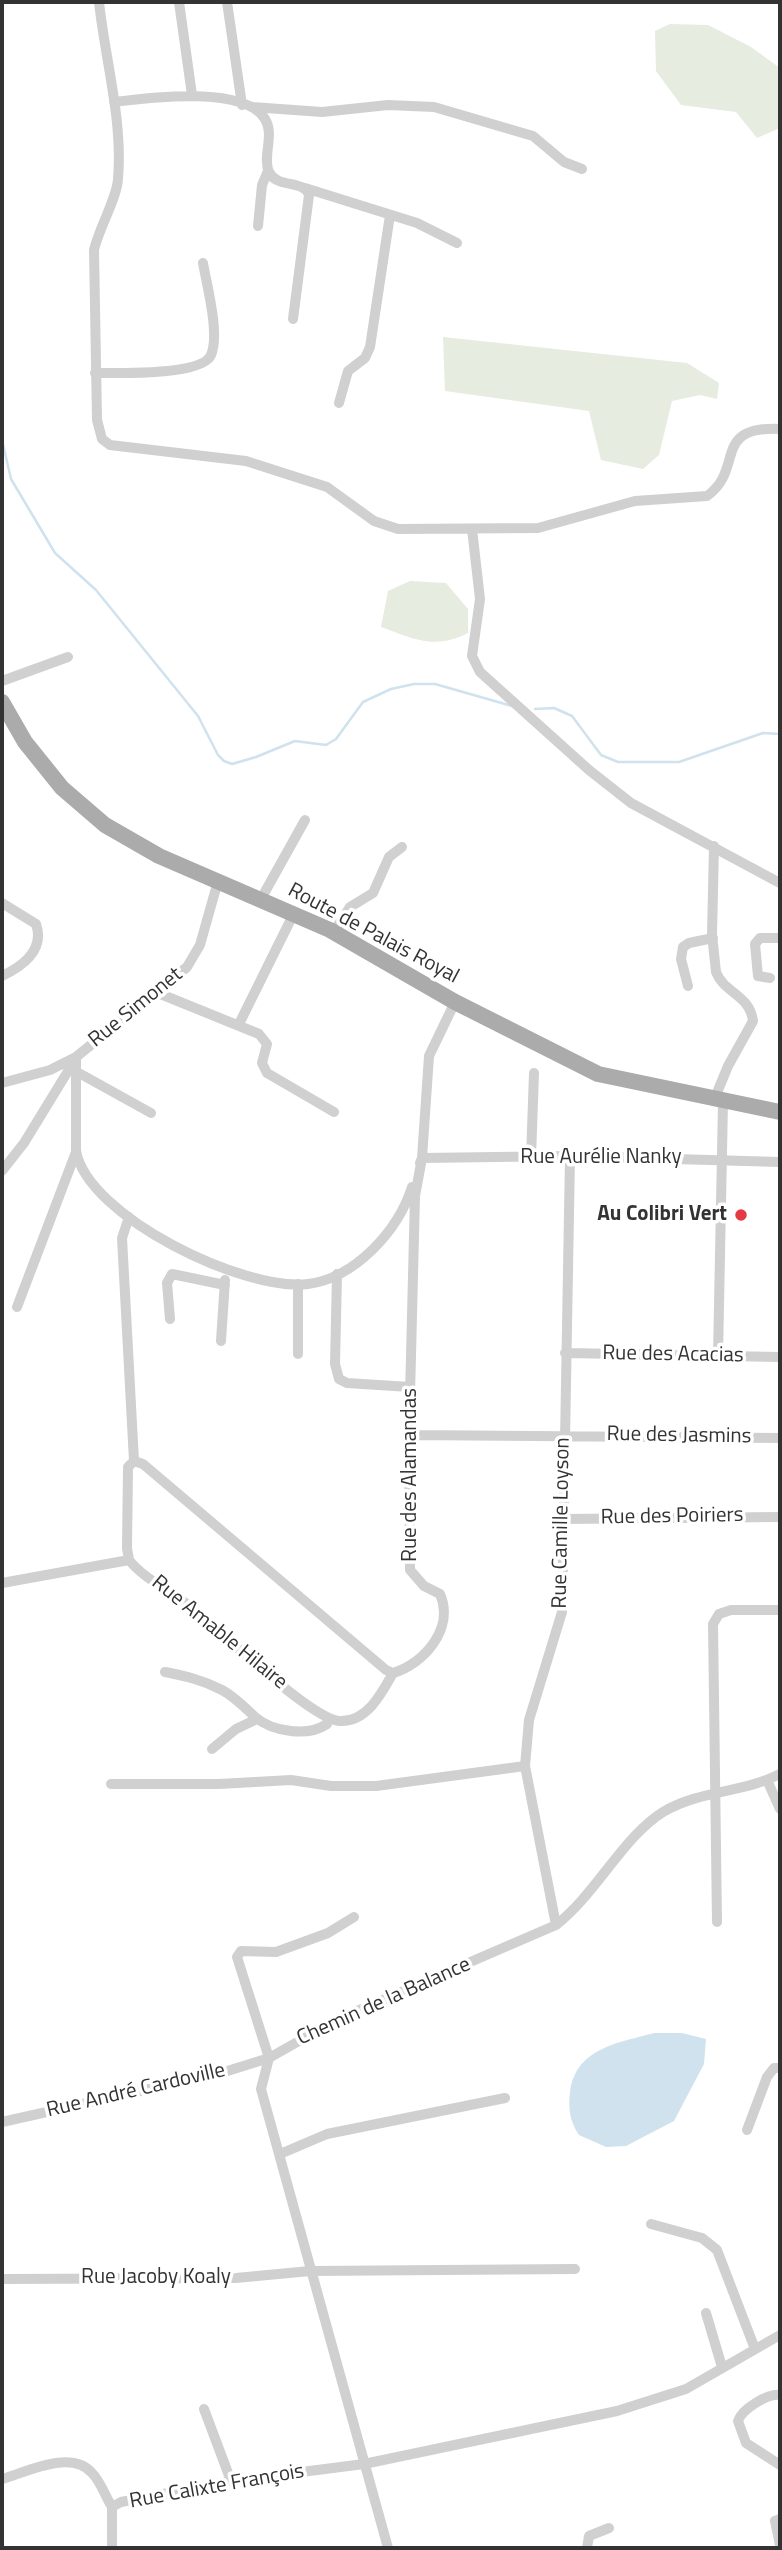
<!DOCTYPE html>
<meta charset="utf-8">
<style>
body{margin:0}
#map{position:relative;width:782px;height:2550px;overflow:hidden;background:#fff;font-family:"Titillium Web",sans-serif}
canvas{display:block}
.frame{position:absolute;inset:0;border:4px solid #333;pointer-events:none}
</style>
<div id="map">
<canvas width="782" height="2550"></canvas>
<div class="frame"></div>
</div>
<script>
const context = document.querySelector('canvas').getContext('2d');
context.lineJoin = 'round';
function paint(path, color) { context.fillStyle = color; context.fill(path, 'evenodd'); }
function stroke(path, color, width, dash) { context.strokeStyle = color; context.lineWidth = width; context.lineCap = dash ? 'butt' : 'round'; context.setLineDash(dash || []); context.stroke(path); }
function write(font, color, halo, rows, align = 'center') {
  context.font = font + ' "Titillium Web",sans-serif'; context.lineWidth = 7; context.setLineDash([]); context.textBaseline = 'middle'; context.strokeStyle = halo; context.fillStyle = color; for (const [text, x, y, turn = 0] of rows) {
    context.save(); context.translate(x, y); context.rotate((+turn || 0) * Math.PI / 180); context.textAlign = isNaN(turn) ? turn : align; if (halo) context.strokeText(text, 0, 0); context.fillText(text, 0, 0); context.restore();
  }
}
const green = new Path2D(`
 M670 24 708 25 751 47 780 68V128L757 138 736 112 681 105 656 71 655 31Z
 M443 337 687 363 719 383 717 399 700 395 672 401 659 455 643 469 601 460 589 411 445 391Z
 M410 581 446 583 468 609V633C434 650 414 639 381 627L388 591Z`);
const water = new Path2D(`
 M654 2033H682L706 2039 704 2064 674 2121 626 2146 606 2147 579 2135C570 2122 568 2108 570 2093 575 2048 618 2043 654 2033Z`);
const stream = new Path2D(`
 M2 440 11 479 55 553 96 590 198 716 218 755 224 761 232 764 256 757 295 741 326 745 336 739 363 702 391 689 414 684H435L512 706
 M535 709 554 708 572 716 601 755 618 762H679L763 733 780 734`);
const street = new Path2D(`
 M99 2C105 59 123 120 118 179 117 198 99 228 94 250L97 420 102 439 110 445 246 461 327 487 374 521 398 529 538 528 635 501 707 496C745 469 711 426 780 429
 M179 2 192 95
 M227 2 242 105
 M114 102C147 98 244 85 265 119 275 135 262 156 269 172 277 189 303 179 309 195L293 319
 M252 107 322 112 388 105 434 107 533 136 564 162 582 169
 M305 188 417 223 457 243
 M258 226 262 185 268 171
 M95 373C116 373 202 376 211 355 220 334 207 286 203 263
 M339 403 348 371 365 358 370 347 390 215
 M472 529 480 599 472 656 480 672 589 770 631 803 780 883
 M2 681 68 657
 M261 899 305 820
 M2 903 36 924C45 950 23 966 2 976
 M333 933 350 907 373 893 389 857 402 847
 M770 978 758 976 755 944 760 938H780
 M688 986 681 959 683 947 689 943 713 938
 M158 993 259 1034 267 1044 262 1063 267 1073 334 1112
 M239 1024 294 913
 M76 1057V1151C88 1217 245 1292 308 1284 355 1278 398 1231 412 1187
 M77 1072 151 1113
 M2 1083 50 1070 76 1057 187 967 200 945 218 881
 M714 1100 728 1066 753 1021C750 995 724 993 716 972L712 934 714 846
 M531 1158 534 1073
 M420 1163 422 1158 570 1156 780 1162
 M2 1171 24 1143 76 1058
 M129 1217 122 1238 134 1461
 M337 1274 335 1364 339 1379 347 1383 410 1387
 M298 1284V1354
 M17 1307 76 1152
 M170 1319 167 1283 172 1274 225 1285
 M221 1341 225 1280
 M565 1353 780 1357
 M718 1356 723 1102
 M409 1435 780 1438
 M563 1519 780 1517
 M2 1583 129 1560
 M165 1672C185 1676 203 1680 222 1690 235 1697 244 1707 255 1717 273 1732 308 1737 327 1724L328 1719
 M393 1673C382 1693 367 1722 340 1721 313 1721 219 1630 193 1609 173 1592 145 1580 129 1560L127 1548 128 1467 134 1461 143 1464 386 1670 393 1673C424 1664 455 1628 440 1594L424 1586 410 1570 409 1435 415 1196 422 1158 429 1056 455 1002
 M212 1749 236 1729 257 1719
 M767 1780 780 1809
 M111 1784H219L291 1780 331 1786H376L525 1766
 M717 1922 713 1624 719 1614 731 1610H780
 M556 1925 525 1766 529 1720 562 1612 570 1156
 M2 2122 221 2073 269 2058 237 1957 241 1951 276 1952 328 1933 354 1917
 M747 2130 767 2077 774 2068H780
 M280 2154 327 2134 505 2098
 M651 2224 702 2238 717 2250 755 2349
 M2 2279 236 2278 310 2271 575 2269
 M706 2313 722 2367
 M780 2395C768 2393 742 2409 738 2421L746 2443 780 2465
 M204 2409 231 2481
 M2 2479C27 2472 71 2449 92 2473 101 2482 105 2496 112 2507
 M780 2519 775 2521 780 2545
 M112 2548V2507L121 2502 231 2481 364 2464 617 2411 686 2389 780 2335
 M388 2548 261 2089 269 2058 336 2020 556 1925C596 1894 623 1837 663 1812 700 1790 743 1793 780 1774
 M587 2548 589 2536 609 2528`);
const primary = new Path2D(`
 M2 702 25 742 62 788 105 825 159 856 330 930 455 1002 598 1074 780 1112`);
const markers = [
 [741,1215,7,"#e63946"]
];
const streetNames = [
 ["Route de Palais Royal",373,934,28],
 ["Rue Simonet",136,1008,-39],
 ["Rue Aurélie Nanky",601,1158],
 ["Rue des Acacias",673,1355,1],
 ["Rue des Jasmins",679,1436,1],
 ["Rue des Alamandas",411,1475,-90],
 ["Rue des Poiriers",672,1517,-1],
 ["Rue Camille Loyson",562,1523,-89],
 ["Rue Amable Hilaire",219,1633,39],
 ["Chemin de la Balance",384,2002,-24],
 ["Rue André Cardoville",136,2091,-13],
 ["Rue Jacoby Koaly",156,2278],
 ["Rue Calixte François",217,2487,-10]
];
const poiNames = [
 ["Au Colibri Vert",727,1215]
];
paint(green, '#e6ecdf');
paint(water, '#cfe2ee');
stroke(stream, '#cfe2ee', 2.5);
stroke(street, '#d0d0d0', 10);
stroke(primary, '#ababab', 16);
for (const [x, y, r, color] of markers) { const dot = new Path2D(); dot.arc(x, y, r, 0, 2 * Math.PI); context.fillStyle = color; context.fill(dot); stroke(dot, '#fff', 2.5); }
write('21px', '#333', '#fff', streetNames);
write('bold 21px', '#333', '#fff', poiNames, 'right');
</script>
